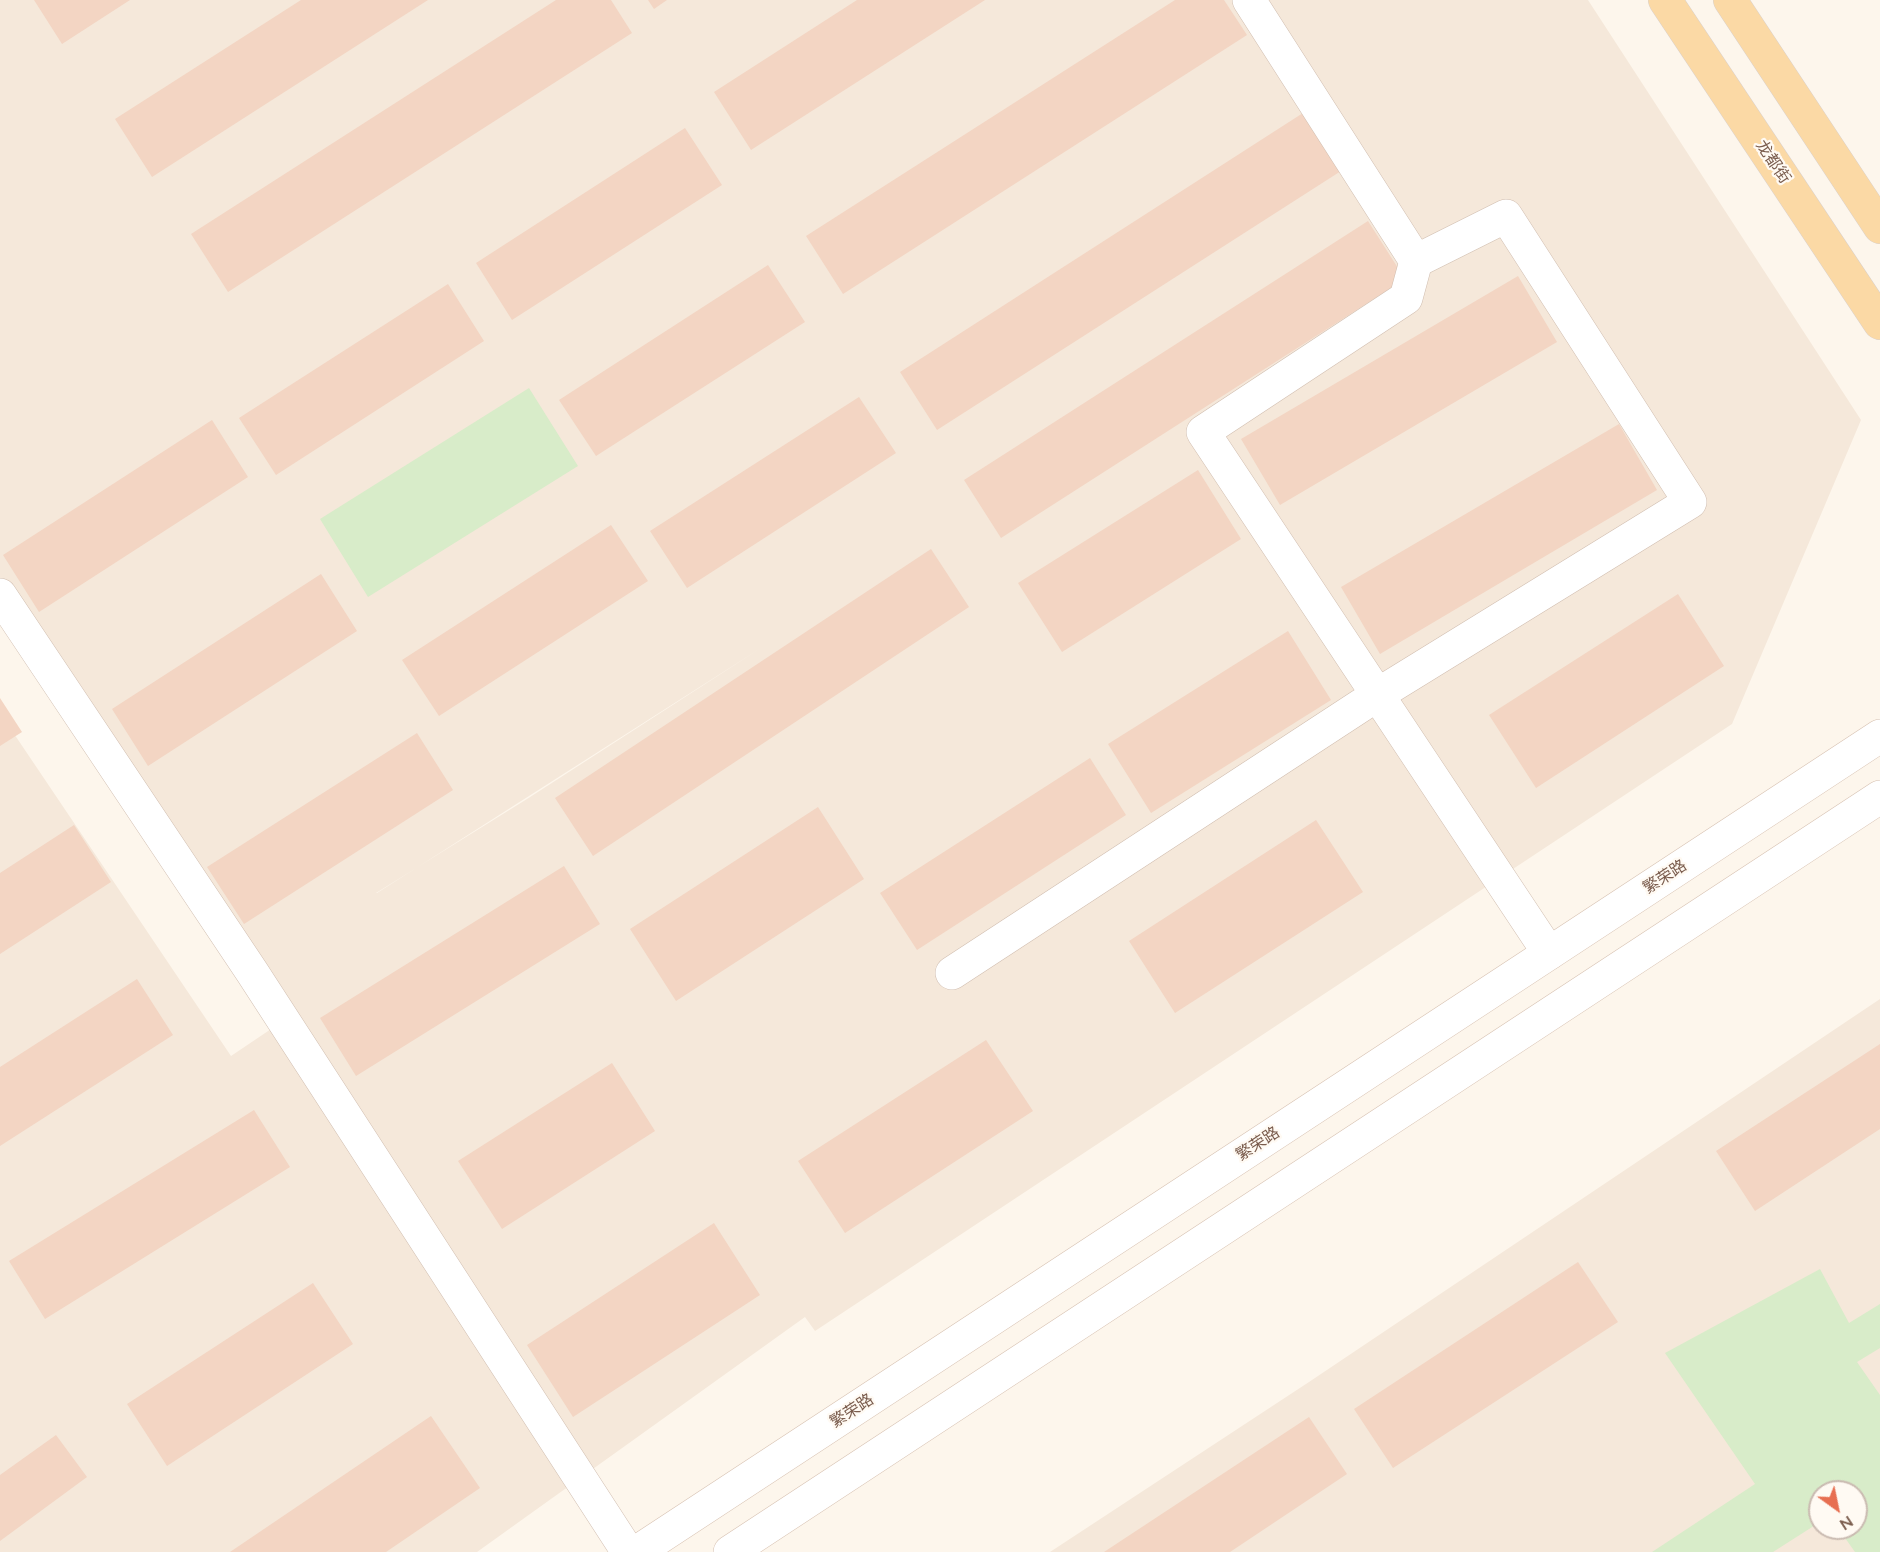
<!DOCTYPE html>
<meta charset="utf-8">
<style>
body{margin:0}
#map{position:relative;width:1880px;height:1552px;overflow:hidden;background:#fdf6ec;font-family:Mulish,sans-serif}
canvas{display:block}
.north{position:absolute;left:1808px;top:1480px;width:60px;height:60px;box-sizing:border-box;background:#fffaf3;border:2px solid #cabbb1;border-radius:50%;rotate:147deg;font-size:16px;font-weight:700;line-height:24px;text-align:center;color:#7a5c4d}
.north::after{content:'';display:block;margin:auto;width:21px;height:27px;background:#e76f51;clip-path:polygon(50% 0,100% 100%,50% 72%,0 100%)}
</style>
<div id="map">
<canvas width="1880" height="1552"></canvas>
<div class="north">N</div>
</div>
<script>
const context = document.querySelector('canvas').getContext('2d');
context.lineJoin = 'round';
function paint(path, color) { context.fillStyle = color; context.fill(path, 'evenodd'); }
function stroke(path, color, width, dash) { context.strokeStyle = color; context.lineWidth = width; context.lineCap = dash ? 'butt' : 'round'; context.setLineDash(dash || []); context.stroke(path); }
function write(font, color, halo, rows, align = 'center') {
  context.font = font + ' Mulish,"Noto Sans SC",sans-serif'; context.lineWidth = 4.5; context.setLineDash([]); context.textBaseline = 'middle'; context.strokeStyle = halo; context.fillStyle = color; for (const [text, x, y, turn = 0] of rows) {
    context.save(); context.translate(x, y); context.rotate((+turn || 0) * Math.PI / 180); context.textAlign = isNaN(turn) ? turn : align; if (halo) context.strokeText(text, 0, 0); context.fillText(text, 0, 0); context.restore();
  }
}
const residential = new Path2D(`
 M0 0H1588L1861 420 1732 724 815 1331 805 1317 477 1552H0V713L231 1056 283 1021 0 595ZM764 646 527 799 376 893H377Z
 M1880 999V1552H1050L1309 1382ZM1820 1492H1856V1528H1820Z`);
const green = new Path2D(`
 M529 388 578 466 368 597 320 519Z
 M1820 1269 1849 1323 1880 1304V1348L1857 1362 1880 1395V1552H1855L1838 1528H1856V1492H1820V1522L1773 1552H1652L1755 1484 1665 1353Z`);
const building = new Path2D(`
 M34 0H130L62 44Z
 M301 0H428L152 177 115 119Z
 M556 0H611L632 33 228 292 191 234Z
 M648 0H667L654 9Z
 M857 0H985L751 150 714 92Z
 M1175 0H1224L1247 35 843 294 806 236Z
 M1303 113 1341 171 937 430 900 372Z
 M685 128 722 185 512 320 476 263Z
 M1368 221 1405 279 1001 538 964 480Z
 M768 265 805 322 596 456 559 400Z
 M1518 276 1557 342 1280 505 1241 439Z
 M448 284 484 341 276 475 239 418Z
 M859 397 896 453 687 588 650 531Z
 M212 420 248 477 39 612 3 555Z
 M1619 424 1657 490 1380 654 1341 587Z
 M1198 470 1241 539 1062 652 1018 583Z
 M611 525 648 581 439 716 402 660Z
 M931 549 969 607 593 856 555 798Z
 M321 574 357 631 148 766 112 709Z
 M1678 594 1724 666 1536 788 1489 715Z
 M1288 631 1331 700 1151 813 1108 744Z
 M0 698 22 732 0 746Z
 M417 733 453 790 244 924 207 867Z
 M1090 758 1126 815 917 950 880 893Z
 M818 807 864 879 676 1001 630 929Z
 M1316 820 1363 892 1175 1013 1129 941Z
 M74 825 111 882 0 954V873Z
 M564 866 600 924 356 1076 320 1018Z
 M137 979 173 1035 0 1146V1067Z
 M986 1040 1033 1111 845 1233 798 1161Z
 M1880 1044V1129L1755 1211 1716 1151Z
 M612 1063 655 1131 502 1229 458 1161Z
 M254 1110 290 1167 45 1319 9 1261Z
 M714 1223 760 1295 573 1417 527 1345Z
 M1578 1262 1618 1322 1393 1468 1354 1409Z
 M313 1283 353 1344 167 1466 127 1404Z
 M431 1416 480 1488 386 1552H230Z
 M1309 1417 1347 1474 1230 1552H1104Z
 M56 1435 87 1477 0 1541V1475Z`);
const street = new Path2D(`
 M1249 0 1416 261 1406 298 1203 432 1549 953
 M0 595 252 972 628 1552
 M952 973 1377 695 1690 502 1506 216 1416 261`);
const secondary = new Path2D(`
 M637 1552 1880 736
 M730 1552 1880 797`);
const primary = new Path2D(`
 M1665 0 1880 323
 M1730 0 1880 227`);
const streetNames = [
 ["龙都街",1773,162,56],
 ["繁荣路",1665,877,-33],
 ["繁荣路",1258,1144,-33],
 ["繁荣路",852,1411,-33]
];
paint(residential, '#f5e8da');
paint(green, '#d8ecc9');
paint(building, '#f3d5c3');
stroke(street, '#d1beb0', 34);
stroke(secondary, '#d6c0b0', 34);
stroke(primary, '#dad1cd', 34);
stroke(street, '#fff', 33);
stroke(secondary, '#fff', 33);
stroke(primary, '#fbd9a5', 33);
write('16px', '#7a5c4d', '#fffaf3', streetNames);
</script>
